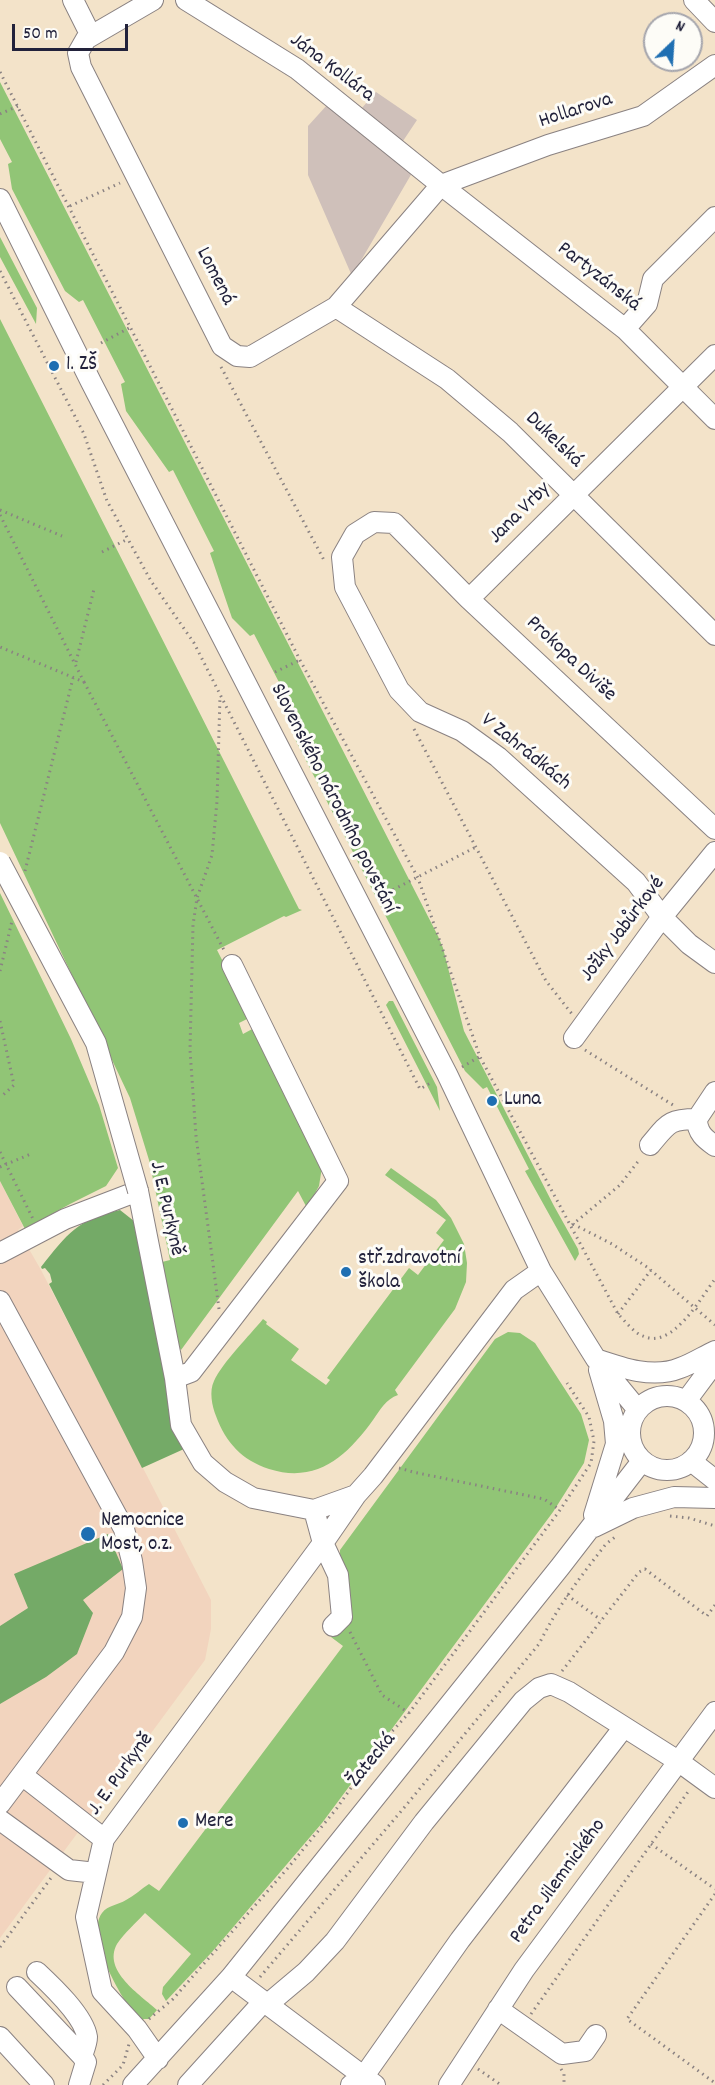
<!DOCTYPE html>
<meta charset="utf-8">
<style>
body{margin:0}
#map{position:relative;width:715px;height:2085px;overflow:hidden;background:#f3e3c9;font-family:Dekko,sans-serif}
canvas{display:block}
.north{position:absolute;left:643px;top:12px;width:60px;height:60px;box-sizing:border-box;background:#fdfcf7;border:2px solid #a5a5ac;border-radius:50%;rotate:25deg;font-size:16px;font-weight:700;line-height:24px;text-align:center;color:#22223b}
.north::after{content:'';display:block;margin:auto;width:21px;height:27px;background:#1f6fb2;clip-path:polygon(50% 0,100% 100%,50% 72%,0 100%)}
.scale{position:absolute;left:12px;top:24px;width:116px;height:27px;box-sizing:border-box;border:3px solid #22223b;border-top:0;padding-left:8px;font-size:18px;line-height:21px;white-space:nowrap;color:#22223b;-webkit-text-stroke:4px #fdfcf7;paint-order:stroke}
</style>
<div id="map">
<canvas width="715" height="2085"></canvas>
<div class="north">N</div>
<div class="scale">50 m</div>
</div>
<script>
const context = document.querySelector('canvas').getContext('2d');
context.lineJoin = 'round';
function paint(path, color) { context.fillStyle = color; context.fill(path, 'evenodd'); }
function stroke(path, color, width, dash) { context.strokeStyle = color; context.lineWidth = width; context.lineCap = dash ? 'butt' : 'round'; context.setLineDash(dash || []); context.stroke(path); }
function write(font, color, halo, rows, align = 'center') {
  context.font = font + ' Dekko,sans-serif'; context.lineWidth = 6; context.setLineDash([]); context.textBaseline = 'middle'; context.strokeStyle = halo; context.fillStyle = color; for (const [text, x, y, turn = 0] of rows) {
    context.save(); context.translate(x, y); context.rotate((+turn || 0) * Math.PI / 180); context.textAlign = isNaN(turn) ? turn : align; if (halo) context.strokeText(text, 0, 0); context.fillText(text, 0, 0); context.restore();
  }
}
const built = new Path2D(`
 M0 1181 23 1226 18 1230 41 1270 211 1600V1629L205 1660 0 1938Z`);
const industrial = new Path2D(`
 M376 92 417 120 401 144 419 161 352 276 308 175V126L337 94 361 109Z`);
const green = new Path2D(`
 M0 82 438 936 443 948 464 1031 554 1206 578 1249 579 1254 575 1261 525 1171 529 1169 487 1087 483 1089 465 1071 296 741 292 717 296 715 254 634 250 636 232 618 210 553 214 551 173 470 169 472 126 411 121 384 125 382 83 300 79 302 65 291 12 189 8 164 12 162 0 139Z
 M0 237 37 308 36 324 0 257Z
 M0 319 299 909 302 910 286 917 284 916 217 950 251 1017 239 1023 243 1034 256 1027 322 1167 319 1186 307 1208 298 1191 181 1350 177 1343 162 1262 170 1260 149 1160 130 1098 0 823Z
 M0 893 71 1039 99 1105 118 1168 106 1186 70 1204 25 1229 0 1181Z
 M389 1001H393L437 1087 440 1111 386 1005Z
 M391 1168 436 1200 451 1218 464 1244 467 1263 466 1282 455 1309 395 1390 398 1395C386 1399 380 1410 373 1420 347 1456 317 1484 269 1469 242 1460 226 1443 216 1416 212 1406 209 1391 214 1381 222 1363 250 1335 263 1319L267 1322 266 1324 299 1349 291 1360 326 1385 330 1380 327 1378 409 1268 418 1275 430 1259 435 1263 438 1261 432 1256 444 1240 436 1233 446 1220 385 1175Z
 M508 1332 520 1333 535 1343 581 1414 589 1440 584 1463 553 1512 322 1823 212 1952 166 2001 162 1994 163 1987 191 1954 145 1913C136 1923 124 1933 117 1944 102 1971 141 1995 157 2010L149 2019H144L140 2022C124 2003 84 1937 102 1913 108 1905 118 1905 126 1900 134 1896 141 1889 149 1884L159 1891 343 1646 331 1637 339 1628 340 1550 495 1339Z`);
const forest = new Path2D(`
 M120 1210 139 1225 159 1334 169 1410 173 1426 184 1449 142 1468 49 1284 52 1282 50 1274 45 1268 42 1269 41 1267C67 1234 78 1219 120 1210Z
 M108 1534 123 1569 83 1600 93 1613 77 1654 46 1677 0 1704V1626L28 1608 14 1574Z`);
const path = new Path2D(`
 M0 72 300 660 418 878 480 1057 618 1314C625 1321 634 1333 643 1336 672 1350 700 1299 715 1279
 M0 114 18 106
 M70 206 120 183
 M0 271 84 434 107 501 151 581 194 643 420 1089 432 1082
 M101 343 131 327
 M221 367 325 562
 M0 510 62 536
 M0 515 84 682 0 647
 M102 552 128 539
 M76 662 94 589
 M275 672 300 660
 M84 682 225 952
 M414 729 546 981 572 1014
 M25 871 73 678
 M377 898 476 847
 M0 971 12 921
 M0 1021 14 1085 2 1096
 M585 1050 673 1105
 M462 1067 479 1057
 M0 1152 33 1219
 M0 1167 33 1153
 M573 1224 612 1244 647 1267 715 1325
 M572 1225 620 1185 640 1159
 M219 1309 196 1136 190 1050 193 925 197 898 212 855 217 801 220 696
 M618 1314 651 1270
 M399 1468 413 1472 544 1499 560 1510
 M670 1516 689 1518 715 1526
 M567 1595 601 1620
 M350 1632 382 1695 409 1713
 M562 1671 639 1572 645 1569 707 1616 715 1605
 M651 1844 715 1889
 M715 1894 627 2019 715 2083
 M0 1947 51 1878
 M260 1977 403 1809 539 1644C558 1606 580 1577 606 1544L615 1537
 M531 2014 690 1789
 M149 2019 173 1999 287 1869 337 1808 385 1739 409 1713 560 1510 591 1463 594 1441 589 1417 567 1383
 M478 2069 501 2085
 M561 2069 564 2074V2085
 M103 2085 123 2065 129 2044`);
const minor = new Path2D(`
 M73 0 91 36
 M153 0 86 39 78 53 81 67 222 346 237 356 250 357 336 307 441 185 548 145 643 116 715 65
 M186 0 297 69 441 185 625 329 715 419
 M694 0 715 22
 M0 199 91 382 447 1074 541 1271 596 1359 638 1410
 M336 307 447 379 510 432 715 635
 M625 329 647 304 653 279 715 217
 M469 599 715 355
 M715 829 469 599 394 523 374 522 355 534 342 557 345 587 399 690 420 712 462 731 498 757 636 882 662 917 689 944 715 963
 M574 1038 662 917 715 852
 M697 1119C697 1133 705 1139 715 1146
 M650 1145C668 1124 668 1119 697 1119L715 1092
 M0 1253 65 1219 138 1191 175 1378 181 1425 203 1463 225 1482 253 1498 314 1510 356 1495 373 1476 514 1290 541 1271
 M0 1301 124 1529 132 1561 136 1588 132 1617 114 1652 0 1804
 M596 1359C622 1368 653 1379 680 1368 692 1364 704 1356 715 1351
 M175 1378 191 1372 338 1181 232 965
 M630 1433a37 37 0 1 1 74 0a37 37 0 1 1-74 0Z
 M686 1401 715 1362
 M691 1461 715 1480
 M594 1515 616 1444 614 1421 599 1370
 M594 1527 633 1508 674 1497 715 1498
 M333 1626 342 1617 338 1575 323 1543 356 1495
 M22 1775 104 1839
 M0 1820 69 1870 96 1873
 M37 1972C52 1986 84 2016 87 2037 87 2043 84 2050 82 2056
 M231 1977 375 2085
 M17 1987 82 2056 86 2062 79 2085
 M268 2004 306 1972 335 1941 424 1822 523 1701 539 1688 551 1684 569 1692 678 1761 715 1788
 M498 2009 562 2054 585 2051 596 2035
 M0 2037 44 2085
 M158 2059 137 2029 102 1991 86 1917 104 1839 323 1543 314 1510
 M133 2085 231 1977 560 1567 642 1461
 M188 2085 264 2001
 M351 2085 364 2076 460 1940 624 1727
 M449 2085 524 1970 715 1712`);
const minorBridge = new Path2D(`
 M0 862 96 1043 138 1191`);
const markers = [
 [54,366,6,"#1f6fb2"],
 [492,1101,6,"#1f6fb2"],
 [346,1272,6,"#1f6fb2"],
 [88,1534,8,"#1f6fb2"],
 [183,1823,6,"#1f6fb2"]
];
const streetNames = [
 ["Jána Kollára",331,69,37],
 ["Hollarova",576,112,-18],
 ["Lomená",214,277,63],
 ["Partyzánská",598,278,38],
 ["Dukelská",553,441,44],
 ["Jana Vrby",521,514,-45],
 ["Prokopa Diviše",570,660,43],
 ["V Zahrádkách",525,753,39],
 ["Slovenského národního povstání",332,799,63],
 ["Jožky Jabůrkové",624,930,-53],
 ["J. E. Purkyně",165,1209,77],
 ["Žatecká",373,1761,-51],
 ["J. E. Purkyně",122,1775,-54],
 ["Petra Jilemnického",559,1882,-54]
];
const poiNames = [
 ["1. ZŠ",66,366],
 ["Luna",504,1101],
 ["stř.zdravotní",358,1260],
 ["škola",358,1284],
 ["Nemocnice",101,1522],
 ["Most, o.z.",101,1546],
 ["Mere",195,1823]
];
paint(built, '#f2d4be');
paint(industrial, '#cfc0ba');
paint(green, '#91c576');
paint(forest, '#74aa67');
stroke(minor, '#8a8282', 22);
stroke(path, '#8a8282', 3, [1.5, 4.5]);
stroke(minor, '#fff', 20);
stroke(minorBridge, '#8a8282', 22, []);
stroke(minorBridge, '#fff', 20);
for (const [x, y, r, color] of markers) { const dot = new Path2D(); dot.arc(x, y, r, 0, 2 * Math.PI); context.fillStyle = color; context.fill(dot); stroke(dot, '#fdfcf7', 2); }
write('21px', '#22223b', '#fdfcf7', streetNames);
write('21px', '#22223b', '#fdfcf7', poiNames, 'left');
</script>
